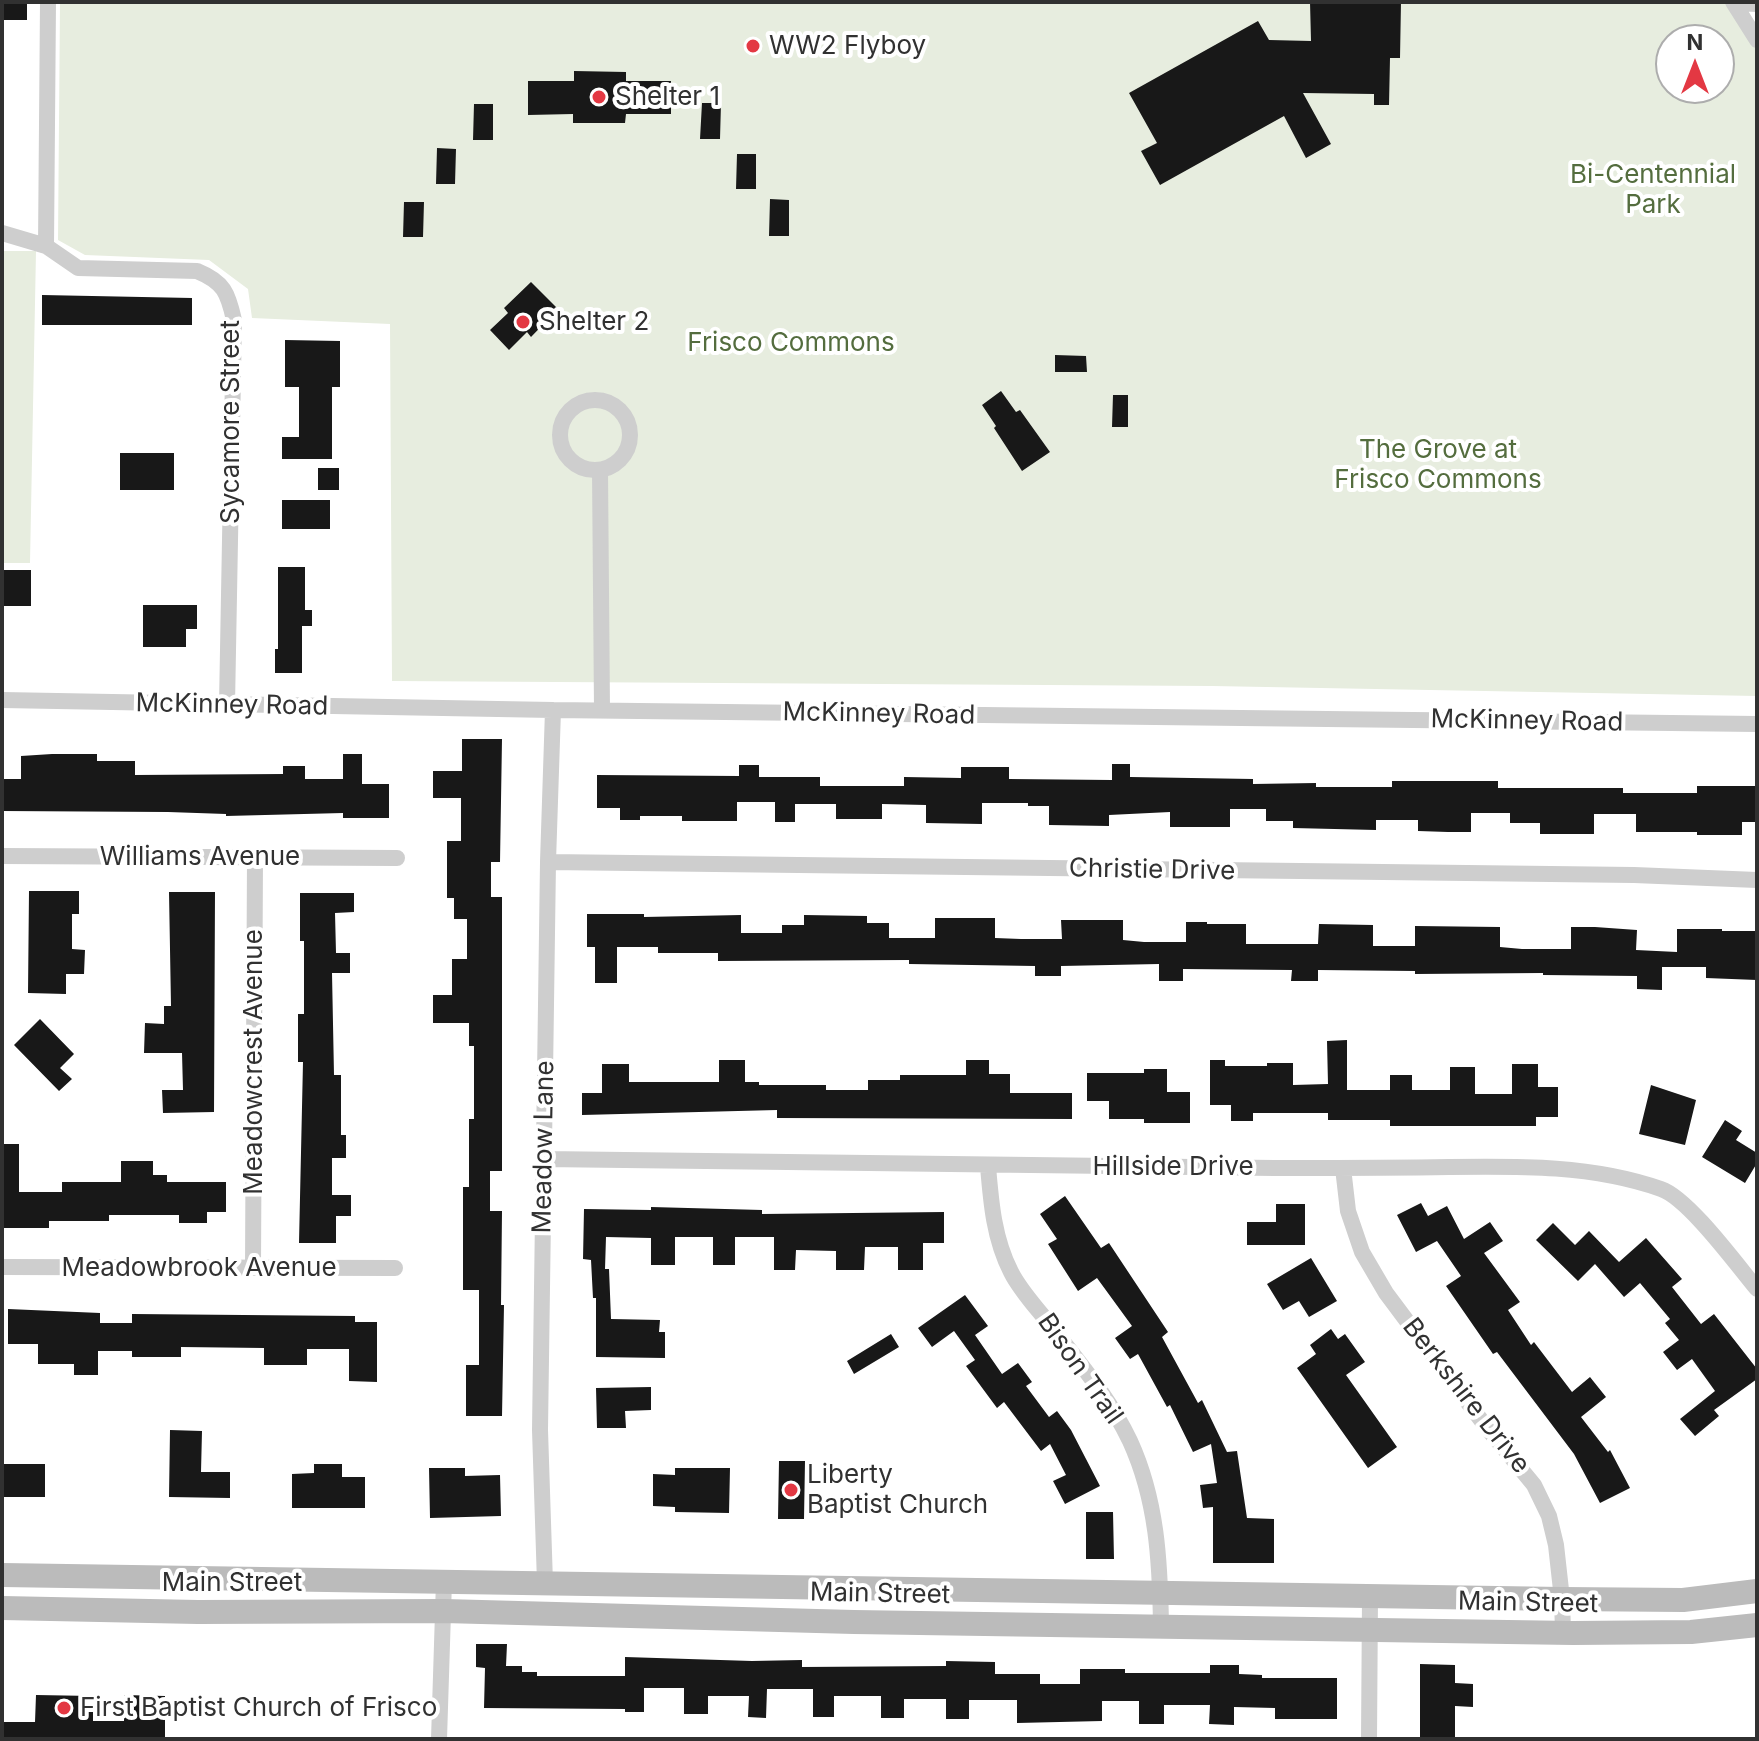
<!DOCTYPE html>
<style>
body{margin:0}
#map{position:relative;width:1759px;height:1741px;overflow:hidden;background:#fff;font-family:Inter,sans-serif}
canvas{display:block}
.frame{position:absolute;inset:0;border:4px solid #313131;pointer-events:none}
.north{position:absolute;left:1655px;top:24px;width:80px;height:80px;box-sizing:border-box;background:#fff;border:2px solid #adadad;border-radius:50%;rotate:0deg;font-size:22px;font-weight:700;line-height:32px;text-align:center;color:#313131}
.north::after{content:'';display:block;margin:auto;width:28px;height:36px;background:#e33843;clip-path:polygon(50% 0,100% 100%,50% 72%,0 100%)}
</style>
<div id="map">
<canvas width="1759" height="1741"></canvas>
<div class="frame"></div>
<div class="north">N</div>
</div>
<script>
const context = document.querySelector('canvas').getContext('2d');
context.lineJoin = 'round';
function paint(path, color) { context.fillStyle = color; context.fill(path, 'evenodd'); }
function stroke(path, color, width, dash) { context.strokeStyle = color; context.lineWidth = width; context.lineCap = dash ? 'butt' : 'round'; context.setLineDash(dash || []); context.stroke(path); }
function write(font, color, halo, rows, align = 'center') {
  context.font = font + ' Inter,sans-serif'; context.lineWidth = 8; context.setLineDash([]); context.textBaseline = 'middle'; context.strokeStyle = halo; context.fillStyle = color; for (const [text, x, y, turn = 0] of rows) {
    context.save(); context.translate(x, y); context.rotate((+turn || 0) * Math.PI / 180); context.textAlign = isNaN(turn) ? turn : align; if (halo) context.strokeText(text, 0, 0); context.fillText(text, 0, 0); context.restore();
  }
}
const green = new Path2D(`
 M60 2H1743L1757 27V696L1212 686 392 681 390 324 252 318 248 289 209 260 85 255 58 240ZM1671 40H1719V88H1671Z
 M2 251H36L30 563H2Z`);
const building = new Path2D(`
 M2 2H27V20H2Z
 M1310 2H1401L1400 58H1390L1389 105H1374V94L1303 93 1331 144 1306 158 1284 116 1160 185 1141 151 1157 143 1129 93 1258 21 1269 40 1311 41Z
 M574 71 626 72V81H671V114H626L625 123H573V114L528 115V81H574Z
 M702 103H721L720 139H700Z
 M474 104H493V140H473Z
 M437 148 456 149 455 184H436Z
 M737 154H756V189H736Z
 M770 199 789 200V236H769Z
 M404 202H424L423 237H403Z
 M531 282 558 309 531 337 527 332 509 350 490 330 508 313 504 308Z
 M42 295 192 298V325H42Z
 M285 340 340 341V387H332V459H282V437H299V387H285Z
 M1055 355 1086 356 1087 372H1055Z
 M1001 391 1016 412 1020 410 1050 452 1022 471 994 428 996 426 982 405Z
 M1113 395H1128V427H1112Z
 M120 453H174V490H120Z
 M318 468H339V490H318Z
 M282 500H330V529H282Z
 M278 567H305V610H312V626H302V673H275V649H278Z
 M2 570H31V606H2Z
 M143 605H197V629H186V647H143Z
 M462 739H502L500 862H491V897H502V1171H490V1211H502L501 1305H504L502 1416H466V1365H479V1290H463V1187H469V1119H474V1046H469V1023H433V995H452V959H467V919H454V898H447V841H461V798H433V771H462Z
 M52 754H97V761H135V775L283 774V766H305V779H343V754H362V784H389V818H343V813L226 816V814L168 812 2 811V779H21V756Z
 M1112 764H1130V777L1253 779V784L1316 783V787H1392V781H1498V788H1623V793H1697V786H1757V822H1742V835H1697V832H1636V814H1594V834H1540V823H1510V813H1471V832H1448L1418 831V820H1376V830L1293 828V821H1266V809H1230V827H1170V812L1109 815V826L1049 825V806H1028V803H982V824L926 823V805L882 804V819H836V804H795V822H775V802H737V821H682V816H640V820H620V808H597V775L739 776V765H759V777H820V786H904V777L961 778V767H1009V779L1112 780Z
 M29 891H79V914H72V949L85 950 84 974H66V994L28 993Z
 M169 892H215L214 1112 163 1113 162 1090H183L182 1053H144L145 1023 164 1024V1006H171Z
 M300 893H354V912L335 913 336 953H350V973H332L334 1075H341V1135H346V1158H332V1195H351V1216H336V1243H299L303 1062H298V1014H304V941H300Z
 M587 914H644V917L741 915V933H782V925H804V915L867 916V923H889V938H935V918H995V938L1021 939H1062L1061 920H1123V940L1144 942H1186V922H1207V924H1246V944H1318L1319 924 1373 925V946H1415V926L1500 927V947L1522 949H1571V927H1595L1637 930 1636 950 1677 952V929H1722V931H1757V980L1706 978V967H1662V990L1637 989V976L1543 975V973L1415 974V971L1318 970V981H1291L1292 970 1183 969V981H1159V964L1061 966V976H1035V966L909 964V960L718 961V953H658V947H617V983H595V947H587Z
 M40 1019 74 1054 60 1068 72 1079 59 1091 14 1045Z
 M1347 1040V1090H1390V1075H1412V1090H1450V1067H1475V1094H1512V1064H1538V1087H1558V1117H1536V1126H1390V1120H1328V1113H1253V1121H1231V1105H1210V1060H1225V1066H1267V1063H1293V1085L1328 1084 1327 1041Z
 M719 1060H745V1082H759V1085H826V1090H868V1080H900V1075H966V1060H989V1074H1010V1093H1072V1119L777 1118V1110L582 1115V1093H602V1064H629V1082H719Z
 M1144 1069H1167V1092H1190V1123H1144V1119H1109V1101H1087V1073H1144Z
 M1651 1085 1696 1100 1685 1145 1639 1134Z
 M1725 1120 1742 1131 1736 1140 1757 1153V1163L1745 1183 1702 1157Z
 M2 1144H19V1192H62V1182H121V1161H153V1175H167V1182H226V1212H207V1223H179V1215H109V1221H49V1228H2Z
 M1065 1196 1101 1248 1109 1243 1168 1332 1162 1337 1198 1403 1202 1400 1227 1452 1237 1451 1247 1518 1274 1519V1563H1213V1507L1203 1508 1200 1485 1217 1483 1211 1444 1193 1452 1170 1405 1167 1407 1138 1354 1130 1359 1115 1338 1132 1326 1097 1278 1078 1291 1048 1244 1057 1239 1040 1214Z
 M1421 1203 1428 1216 1447 1206 1464 1239 1490 1222 1503 1241 1484 1253 1520 1302 1508 1310 1531 1345 1534 1342 1572 1392 1590 1377 1606 1397 1581 1417 1608 1452 1610 1450 1630 1488 1600 1503 1574 1454 1497 1352 1493 1354 1446 1286 1461 1276 1437 1241 1416 1252 1397 1215Z
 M1276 1204H1305V1245H1247V1222H1276Z
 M651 1207 762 1210V1214L944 1212V1243H923V1270H898V1247H865L864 1270H836V1251L796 1250 795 1270H774V1237H735V1265H713V1237H675V1265H651V1238L606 1237 605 1269H609L611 1319 660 1320 659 1332H665V1358L596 1357V1298H593L591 1260 583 1259 584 1209 651 1210Z
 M1553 1223 1575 1245 1589 1231 1619 1262 1646 1238 1682 1279 1672 1287 1701 1324 1714 1314 1757 1369V1379L1714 1410 1719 1416 1695 1436 1680 1419 1715 1391 1692 1359 1677 1370 1663 1352 1679 1340 1665 1323 1670 1319 1640 1283 1624 1297 1595 1264 1578 1281 1536 1240Z
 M1311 1258 1337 1301 1309 1317 1299 1301 1283 1310 1267 1284Z
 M965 1295 988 1326 975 1335 1002 1374 1018 1363 1032 1382 1026 1386 1049 1417 1057 1411 1071 1430 1100 1486 1065 1504 1053 1481 1066 1475 1050 1444 1041 1451 1004 1402 997 1408 966 1366 975 1360 954 1331 932 1347 918 1328Z
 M8 1309 100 1313V1323H132V1314L355 1316V1322H377V1382L349 1381V1349H307V1365H264V1348L181 1347V1357H132V1351H98V1375H74V1364H38V1344H8Z
 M1331 1329 1338 1339 1345 1334 1365 1362 1346 1375 1397 1447 1368 1468 1297 1368 1316 1354 1310 1345Z
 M891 1334 899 1347 854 1374 847 1361Z
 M651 1387V1410L625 1411 626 1428H597L596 1388Z
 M170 1430 202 1431 201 1472H230V1498L169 1497Z
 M779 1461H805L804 1519H778Z
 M2 1464H45V1497H2Z
 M314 1464H342V1477H365V1508H292V1474L314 1473Z
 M429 1468H465V1476L500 1475 501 1516 430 1518Z
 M675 1468H730L729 1513 675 1512V1507L653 1506V1474L675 1475Z
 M1086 1512H1113L1114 1559H1086Z
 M476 1644H507L506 1666H522V1672H537V1676H625V1657L752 1661 802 1660V1667L946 1666V1661L995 1662V1674H1040V1684H1080V1669H1125V1673H1210V1665H1239V1674L1262 1675V1678H1337V1719H1275V1708L1234 1707V1725L1209 1724 1210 1705H1164V1724H1139V1701H1102V1721L1017 1723V1700H969V1719H946V1699H904V1718H881V1696H834V1717H813V1689H767L766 1718 748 1717 749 1696H708V1714H684V1688H644V1712H625V1709L484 1708 485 1668 476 1667Z
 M1420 1664 1455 1665V1683L1473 1684V1707L1455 1706V1739H1420Z
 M36 1695 93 1696V1721H124V1695L165 1696V1739H2V1722H35Z`);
const street = new Path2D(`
 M48 2 46 246 78 268 197 271C224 282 228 293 234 320L227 705
 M1733 2 1757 40
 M1734 3 1757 4
 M2 233 46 246
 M560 435a35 35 0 1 1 70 0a35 35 0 1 1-70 0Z
 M600 471 602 710
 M2 700 553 710 1757 724
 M2 856 397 858
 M548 862 1634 875 1757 880
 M544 1159C790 1163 1037 1167 1284 1168 1339 1168 1394 1168 1449 1167 1520 1166 1593 1165 1661 1189 1688 1198 1737 1265 1757 1289
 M988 1166C991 1203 994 1239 1011 1272 1020 1290 1035 1306 1047 1321 1077 1360 1109 1397 1130 1441 1157 1500 1160 1561 1161 1625
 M1343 1168 1348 1211 1362 1252 1386 1293 1487 1428 1534 1485 1549 1516 1556 1545 1562 1599 1563 1632
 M2 1267 395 1268
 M253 1267 255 857
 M545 1583 540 1430 548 862 553 710
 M439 1739 444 1581
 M1369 1739 1370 1597`);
const secondary = new Path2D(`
 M2 1575 1562 1599 1683 1600 1757 1591
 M2 1608 198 1612 444 1611 854 1622 1573 1633 1691 1632 1757 1625`);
const markers = [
 [753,46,8,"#e33843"],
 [599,97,8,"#e33843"],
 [523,322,8,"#e33843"],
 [791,1490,8,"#e33843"],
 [64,1708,8,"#e33843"]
];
const poiNames = [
 ["WW2 Flyboy",769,46],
 ["Shelter 1",615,97],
 ["Shelter 2",539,322],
 ["Liberty",807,1475],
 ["Baptist Church",807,1505],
 ["First Baptist Church of Frisco",80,1708]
];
const parkNames = [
 ["Bi-Centennial",1653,175],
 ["Park",1653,205],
 ["Frisco Commons",791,343],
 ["The Grove at",1438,450],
 ["Frisco Commons",1438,480]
];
const streetNames = [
 ["Sycamore Street",231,422,-90],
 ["McKinney Road",232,705,1],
 ["McKinney Road",879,714,1],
 ["McKinney Road",1527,721,1],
 ["Williams Avenue",200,857],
 ["Christie Drive",1152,870,1],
 ["Meadowcrest Avenue",254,1062,-90],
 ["Meadow Lane",544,1147,-89],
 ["Hillside Drive",1173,1167],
 ["Meadowbrook Avenue",199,1268],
 ["Bison Trail",1080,1369,55],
 ["Berkshire Drive",1466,1396,52],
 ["Main Street",232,1583],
 ["Main Street",880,1594,1],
 ["Main Street",1528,1603,1]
];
paint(green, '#e7eddf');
paint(building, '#181818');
stroke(street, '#cecece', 16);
stroke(secondary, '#bbb', 24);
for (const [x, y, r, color] of markers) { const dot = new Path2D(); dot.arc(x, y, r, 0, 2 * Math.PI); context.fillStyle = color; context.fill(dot); stroke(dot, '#fff', 3); }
write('26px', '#313131', '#fff', poiNames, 'left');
write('26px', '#546d3e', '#fff', parkNames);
write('26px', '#313131', '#fff', streetNames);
</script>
